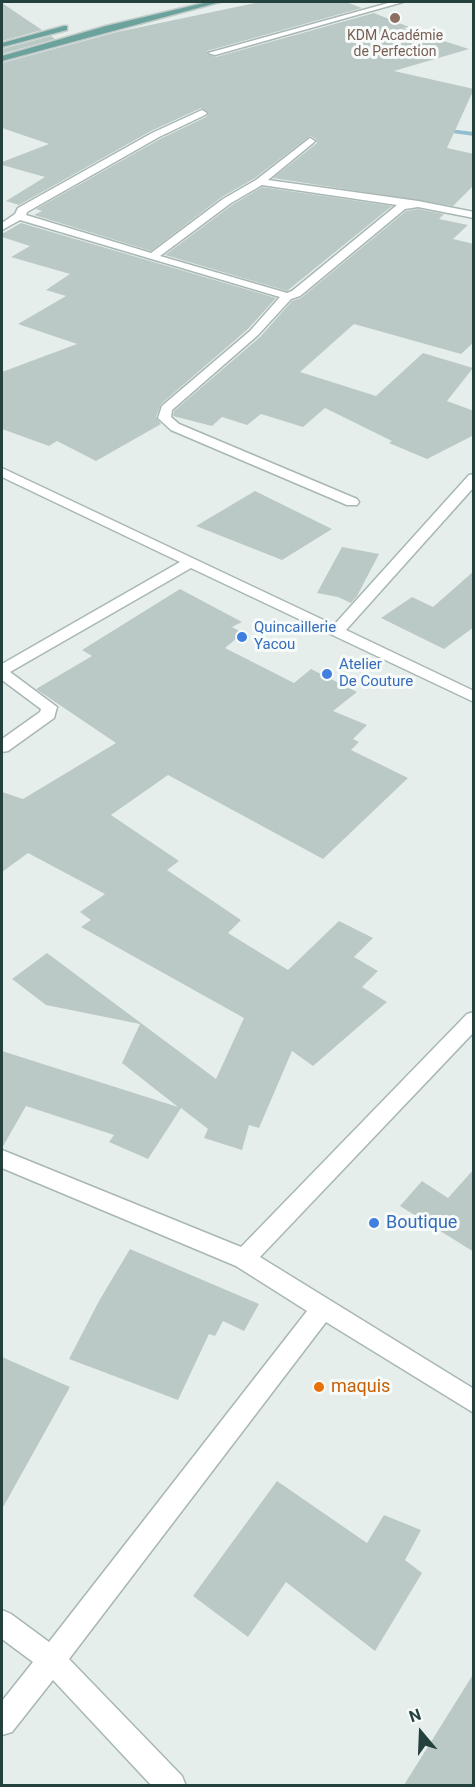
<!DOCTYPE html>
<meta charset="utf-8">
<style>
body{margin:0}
#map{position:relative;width:475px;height:1787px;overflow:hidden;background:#e6eeec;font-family:Roboto,sans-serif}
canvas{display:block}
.frame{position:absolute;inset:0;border:3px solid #25413d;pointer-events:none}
.north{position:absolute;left:391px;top:1703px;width:60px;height:60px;-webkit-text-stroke:4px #f7fbf9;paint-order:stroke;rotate:341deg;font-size:16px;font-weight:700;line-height:24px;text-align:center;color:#25413d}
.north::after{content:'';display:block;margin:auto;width:21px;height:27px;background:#25413d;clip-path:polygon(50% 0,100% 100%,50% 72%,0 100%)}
</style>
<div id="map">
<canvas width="475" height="1787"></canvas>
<div class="frame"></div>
<div class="north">N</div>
</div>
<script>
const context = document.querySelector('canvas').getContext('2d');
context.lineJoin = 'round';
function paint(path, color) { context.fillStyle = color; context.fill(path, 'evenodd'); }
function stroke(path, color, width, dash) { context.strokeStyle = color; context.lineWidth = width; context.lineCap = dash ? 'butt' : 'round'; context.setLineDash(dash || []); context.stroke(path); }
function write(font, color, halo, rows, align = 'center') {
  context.font = font + ' Roboto,sans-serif'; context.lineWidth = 6; context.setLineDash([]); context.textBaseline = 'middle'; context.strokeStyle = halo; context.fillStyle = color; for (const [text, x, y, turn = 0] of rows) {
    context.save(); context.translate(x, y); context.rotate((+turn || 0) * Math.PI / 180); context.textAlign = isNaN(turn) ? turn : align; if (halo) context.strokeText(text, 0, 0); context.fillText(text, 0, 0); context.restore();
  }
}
const stream = new Path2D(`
 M440 128 474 132V136L438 131Z`);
const building = new Path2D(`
 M260 2H346L362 8 207 51 206 54 216 57 374 13 409 27 403 28 469 49 394 71 474 89 447 148 474 154V185L453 206 273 178 317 143 316 139 310 136 255 178 222 197 151 251 34 215 42 211 36 209 160 139 206 117 209 113 201 108 151 131 19 205 6 201 45 177 2 165V162L49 144 2 128V63L117 32Z
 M2 3 42 30 2 41Z
 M51 36 55 39 2 54V49Z
 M262 187 392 206 287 291 165 255 232 205Z
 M418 209 444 214 439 219 468 225 453 239 474 244V342L461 354 354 324 300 372 376 396 423 353 473 368 447 401 474 411V435L427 459 389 443 392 441 325 408 303 427 261 414 247 425 222 417 212 426 173 416 174 411 260 337 292 301 301 298 406 211Z
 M21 223 276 298 248 329 161 404 156 417 161 424 96 461 57 441 49 446 2 429V372L77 344 18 324 66 296 46 290 70 274 11 257 30 246 2 237V234Z
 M255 491 332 529 282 560 196 526Z
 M342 547 379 554 357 596 351 603 338 597 317 593Z
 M474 571V627L444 649 381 618 412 597 433 607Z
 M180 589 242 622 232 627 243 633 225 648 294 683 311 669 357 692 333 711 367 725 353 739 359 742 351 750 408 778 323 859 168 775 111 815 179 861 167 870 241 920 228 933 288 970 339 921 373 938 354 957 378 971 362 987 387 1002 313 1066 292 1051 259 1128 249 1125 242 1150 204 1138 208 1129 181 1108 148 1159 109 1142 114 1135 26 1106 2 1148V1051L178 1107 122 1063 140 1024 46 1005 12 979 47 953 216 1079 244 1018 81 927 91 920 80 912 105 894 28 853 2 872V792L23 799 116 743 36 689 92 656 82 650Z
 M474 1169V1252L400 1206 422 1181 448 1198Z
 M130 1249 259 1304 244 1331 223 1321 215 1336 209 1334 178 1400 69 1359 99 1301Z
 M2 1357 70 1387 2 1509Z
 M277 1481 367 1543 384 1515 421 1530 405 1560 422 1573 375 1651 286 1582 248 1637 193 1596Z
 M474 1673V1785H404Z`);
const minor = new Path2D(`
 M392 2H403L215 55 208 53Z
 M202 110 207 113 205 115 159 137 27 212 26 215 151 253 223 199 256 180 310 138 315 141 313 143 268 180 418 201 474 212V218L418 207 405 209 300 296 291 299 258 335 172 410 171 417 179 424 357 499 359 502 357 505H347L171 430 158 418 162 406 250 331 280 297 20 220 2 230V223L15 214 18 208 152 133ZM262 185 397 205 292 291 287 293 160 256 231 203Z
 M2 468 334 625 469 475 474 474V487L346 630 474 691V702L191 568 10 672 57 707 54 718 8 751 2 752V739L40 712 41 709 2 680V664L180 562 2 477Z
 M474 1012V1032L260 1257 474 1389V1413L326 1322 69 1659 182 1776 186 1786H152L53 1680 12 1732 2 1735V1701L33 1662 2 1639V1610L11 1614 49 1642 307 1311 236 1266 2 1168V1150L241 1247 467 1014Z`);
const major = new Path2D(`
 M208 2H220L2 61V56L106 26Z
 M64 26H67V30L2 47V43Z`);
const markers = [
 [395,18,6,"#8d6e63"],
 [242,637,6,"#3f7fe0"],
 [327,674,6,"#3f7fe0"],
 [374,1223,6,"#3f7fe0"],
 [319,1387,6,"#e8710a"]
];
const farEducationnames = [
 ["KDM Académie",395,36],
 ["de Perfection",395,52]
];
const shopNames = [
 ["Quincaillerie",254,628],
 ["Yacou",254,645],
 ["Atelier",339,665],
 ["De Couture",339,682]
];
const nearShopnames = [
 ["Boutique",386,1223]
];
const nearFoodnames = [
 ["maquis",331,1387]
];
paint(stream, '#91bed1');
paint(building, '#bbc9c6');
stroke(minor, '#a8b7b4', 3);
stroke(major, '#c2cac9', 3);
paint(minor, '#fff');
paint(major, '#6ca29c');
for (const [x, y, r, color] of markers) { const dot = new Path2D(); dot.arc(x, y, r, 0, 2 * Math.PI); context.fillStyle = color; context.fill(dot); stroke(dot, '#f7fbf9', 2); }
write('14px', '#785e54', '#f7fbf9', farEducationnames);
write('15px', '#366cbe', '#f7fbf9', shopNames, 'left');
write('18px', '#366cbe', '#f7fbf9', nearShopnames, 'left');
write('18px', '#c56008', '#f7fbf9', nearFoodnames, 'left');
</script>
